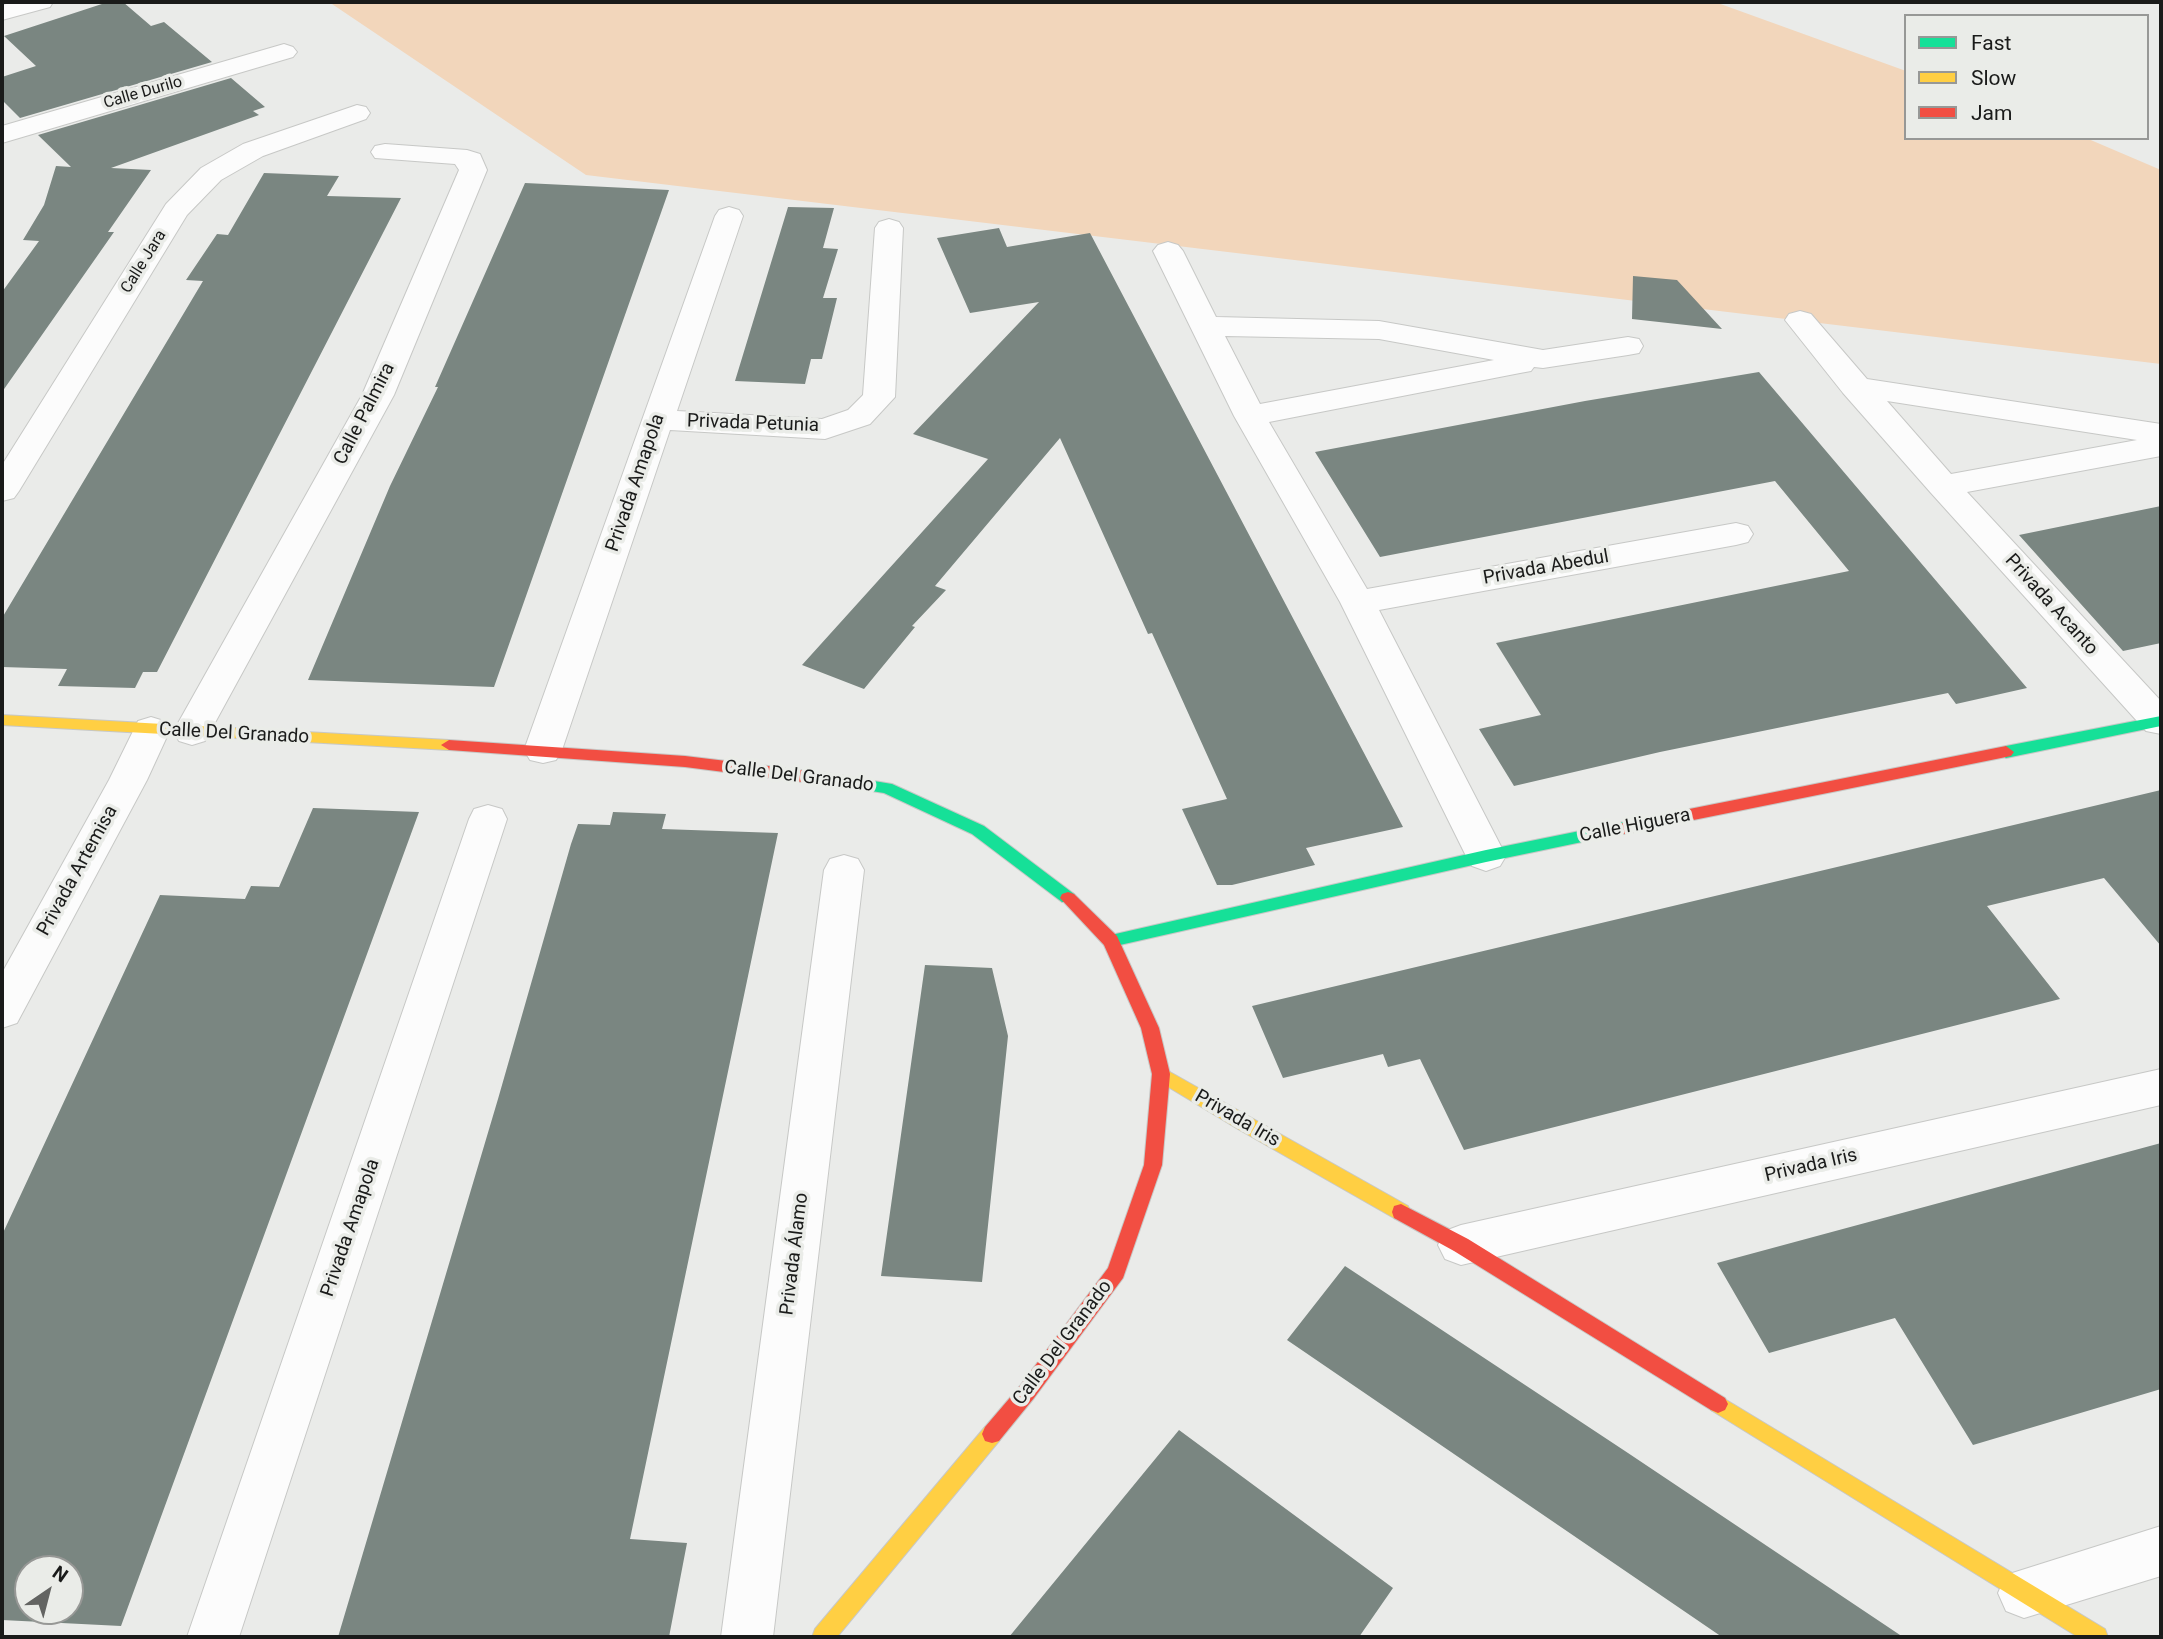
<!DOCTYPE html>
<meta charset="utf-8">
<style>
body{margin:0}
#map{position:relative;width:2163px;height:1639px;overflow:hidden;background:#eaebe9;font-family:Roboto,sans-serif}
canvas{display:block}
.frame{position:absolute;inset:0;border:4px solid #1a1b1a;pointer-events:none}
.legend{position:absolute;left:1904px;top:14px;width:245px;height:126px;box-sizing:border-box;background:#eaece8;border:2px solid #979896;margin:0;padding:9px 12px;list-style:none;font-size:21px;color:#1a1b1a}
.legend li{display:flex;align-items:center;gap:14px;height:35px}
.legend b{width:35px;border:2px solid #979896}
.north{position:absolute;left:14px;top:1555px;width:70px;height:70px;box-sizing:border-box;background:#eaece8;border:2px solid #979896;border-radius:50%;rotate:35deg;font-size:19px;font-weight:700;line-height:28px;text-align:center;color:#1a1b1a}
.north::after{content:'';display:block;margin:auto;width:24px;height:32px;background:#636462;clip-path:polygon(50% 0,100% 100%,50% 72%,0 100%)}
</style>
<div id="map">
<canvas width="2163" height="1639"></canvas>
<div class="frame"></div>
<ul class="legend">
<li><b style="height:9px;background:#16e098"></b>Fast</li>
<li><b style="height:9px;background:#ffcf43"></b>Slow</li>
<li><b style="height:9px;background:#f24e42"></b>Jam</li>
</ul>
<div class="north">N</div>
</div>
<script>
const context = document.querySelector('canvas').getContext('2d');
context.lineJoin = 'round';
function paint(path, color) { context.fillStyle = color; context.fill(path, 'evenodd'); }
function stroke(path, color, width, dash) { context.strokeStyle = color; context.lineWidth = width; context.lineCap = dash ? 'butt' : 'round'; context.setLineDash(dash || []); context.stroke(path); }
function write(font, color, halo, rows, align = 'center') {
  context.font = font + ' Roboto,sans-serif'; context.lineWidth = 7; context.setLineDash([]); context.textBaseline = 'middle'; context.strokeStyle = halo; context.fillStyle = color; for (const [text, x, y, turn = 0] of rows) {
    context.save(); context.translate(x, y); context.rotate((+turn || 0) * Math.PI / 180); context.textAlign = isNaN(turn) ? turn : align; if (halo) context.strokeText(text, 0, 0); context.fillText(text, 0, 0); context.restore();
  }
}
const green = new Path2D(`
 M329 2H1715L1906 71V138H2086L2161 170V364L586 175Z`);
const building = new Path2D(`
 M108 2H123L151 26 164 22 212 62 20 118 2 100V77L36 66 4 36Z
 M231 78 265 107 253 111 259 115 111 168 151 170 108 232H114L2 392V292L39 241 23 240 44 205 56 166 71 167 38 135Z
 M264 173 339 176 327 196 401 198 157 672H143L135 688 58 686 67 669 2 667V618L203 281 186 280 217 234 228 235Z
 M525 183 669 190 494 687 308 680 390 486 438 387H435Z
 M788 207 834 208 823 248 838 249 823 298H837L822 359H811L805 384 735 381Z
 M999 228 1007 247 1090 233 1403 827 1306 848 1315 865 1232 885H1217L1182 809 1227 799 1152 633 1148 634 1060 438 935 586 946 590 912 626 915 627 864 689 802 665 988 459 913 434 1039 302 970 313 937 238Z
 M1633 276 1677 280 1722 329 1632 319Z
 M1759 372 2027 688 1956 704 1948 693 1660 752 1514 786 1479 729 1541 715 1496 643 1849 571 1775 481 1380 557 1315 452 1585 401Z
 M2161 506V643L2123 651 2019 535Z
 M2161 790V946L2104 878 1987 906 2060 999 1464 1150 1420 1059 1388 1067 1383 1054 1283 1078 1252 1006Z
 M313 808 419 812 121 1626 2 1620V1235L160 895 245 899 251 886 279 887ZM28 1569H70V1611H28Z
 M613 812 666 814 662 829 778 833 630 1539 687 1543 669 1637H338L498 1099 571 844 578 824 610 825Z
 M925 965 992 968 1008 1036 982 1282 881 1276Z
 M2161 1143V1389L1973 1445 1895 1318 1769 1353 1717 1263Z
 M1345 1266 1628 1453 1903 1637H1722L1287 1340Z
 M1179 1430 1393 1588 1359 1637H1009Z`);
const street = new Path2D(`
 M14 2H53L50 7 2 20V5Z
 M284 44 293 47 297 52 293 57 2 143V126Z
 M357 105 366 107 370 113 366 119 263 156 221 180 187 215 19 491 14 498 2 501V465L166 204 201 168 243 144Z
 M385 144 467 150 480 154 487 170 394 395 205 741 192 745 179 741 173 732 362 395 459 170 455 164 375 158 371 152 375 146Z
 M729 207 739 210 743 216 677 411 822 419 848 410 863 395 875 228 879 222 889 219 899 222 903 228 895 397 870 424 825 439 670 430 562 750 556 760 543 763 530 760 524 750 715 216 719 210Z
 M1168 242 1178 245 1183 251 1216 317 1379 321 1543 350 1628 337 1639 339 1643 346 1639 353 1628 355 1543 368 1534 367 1531 371 1520 373 1269 422 1367 589 1736 523 1748 526 1753 534 1748 542 1736 545 1379 610 1506 856 1500 866 1486 871 1472 866 1466 856 1340 602 1234 416 1153 251 1158 245ZM1225 336 1379 339 1494 360 1260 404Z
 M1800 311 1811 314 1867 379 2161 424V456L1967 492 2161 701V734L2146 731 1931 493 1843 393 1785 320 1789 314ZM1887 401 2137 440 1951 474Z
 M151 717 164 721 170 730 147 780 17 1023 2 1028V973L109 780 138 721Z
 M488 805 502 809 507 819 239 1637H187L469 819 474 809Z
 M844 855 858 859 864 870 773 1637H721L824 870 830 859Z
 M2161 1069V1105L1461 1265 1445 1259 1438 1245 1445 1231 1461 1225Z
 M2161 1526V1576L2024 1618 2006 1611 1998 1593 2006 1575Z`);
const fast = new Path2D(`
 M2161 716V726L2006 758 1998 752 2006 746Z
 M826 773 892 784 984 826 1074 894 1076 898 1074 902H1062L972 834 884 793 821 783 818 779Z
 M1624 822 1632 828 1630 832 1486 862 1111 947 1105 946 1103 941 1105 936 1111 935 1486 850Z`);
const slow = new Path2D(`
 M2 715 449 740 457 745 449 750 2 725Z
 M1161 1067 1408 1206 1410 1212 1408 1218 1401 1220 1394 1218 1238 1129 1155 1079 1152 1074 1155 1069Z
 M1718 1395 2105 1629 2108 1637H2078L1711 1410 1708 1404 1711 1398Z
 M992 1425 999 1427 1002 1434 999 1441 837 1637H812L815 1629 985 1427Z`);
const jam = new Path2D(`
 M449 740 685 756 826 773 834 779 826 785 685 767 449 750 441 745Z
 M2006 746 2014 752 2011 756 1624 834 1616 828 1624 822Z
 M1068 892 1074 894 1117 936 1159 1028 1170 1074 1162 1165 1123 1278 1034 1398 999 1441 992 1443 985 1441 982 1434 985 1427 1020 1386 1108 1268 1144 1165 1152 1074 1141 1028 1104 945 1060 898 1062 894Z
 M1401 1204 1468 1239 1725 1398 1728 1404 1725 1410 1718 1413 1711 1410 1454 1251 1394 1218 1392 1212 1394 1206Z`);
const farStreetnames = [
 ["Calle Durilo",143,93,-16],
 ["Calle Jara",144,262,-58]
];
const streetNames = [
 ["Calle Palmira",365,414,-63],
 ["Privada Petunia",753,424,2],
 ["Privada Amapola",636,483,-71],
 ["Privada Abedul",1546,568,-10],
 ["Privada Acanto",2051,605,48],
 ["Calle Del Granado",234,734,3],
 ["Calle Del Granado",799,777,7],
 ["Calle Higuera",1635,826,-11],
 ["Privada Artemisa",78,871,-61],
 ["Privada Iris",1237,1119,30],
 ["Privada Iris",1811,1166,-13],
 ["Privada Amapola",351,1228,-71],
 ["Privada Álamo",795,1254,-83],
 ["Calle Del Granado",1063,1343,-53]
];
paint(green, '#f2d6bb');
paint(building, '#7a8681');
stroke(street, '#c7c8c6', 2);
stroke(fast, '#c7c8c6', 2);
stroke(slow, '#c7c8c6', 2);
stroke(jam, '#c7c8c6', 2);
paint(street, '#fcfcfc');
paint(fast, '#16e098');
paint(slow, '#ffcf43');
paint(jam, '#f24e42');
write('16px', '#1a1b1a', '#eaece8', farStreetnames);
write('19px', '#1a1b1a', '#eaece8', streetNames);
</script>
